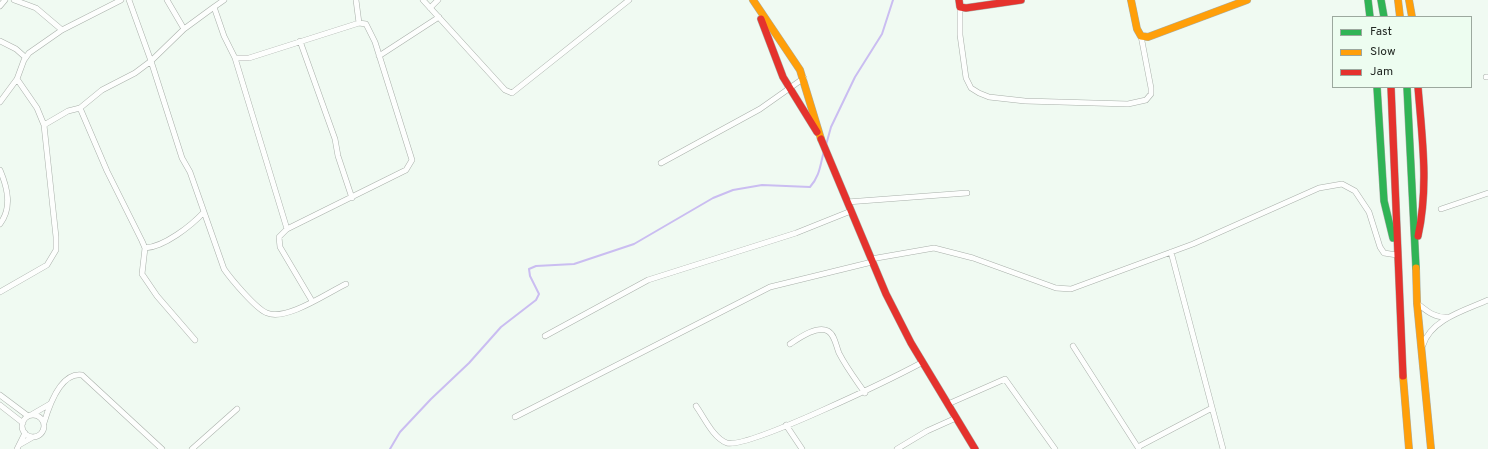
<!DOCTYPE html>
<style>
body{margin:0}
#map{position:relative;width:1488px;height:449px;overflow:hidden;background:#f0faf2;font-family:Overpass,sans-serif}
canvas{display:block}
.legend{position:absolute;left:1332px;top:16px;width:140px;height:72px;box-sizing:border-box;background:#edfdf0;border:1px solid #9ca89e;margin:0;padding:5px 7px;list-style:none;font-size:12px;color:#232924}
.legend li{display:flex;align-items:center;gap:8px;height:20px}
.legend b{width:20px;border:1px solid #9ca89e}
</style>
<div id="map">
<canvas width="1488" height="449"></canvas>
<ul class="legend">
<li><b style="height:5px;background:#30b455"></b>Fast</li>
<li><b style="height:5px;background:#ff9f0a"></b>Slow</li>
<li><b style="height:5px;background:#e5322d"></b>Jam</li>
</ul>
</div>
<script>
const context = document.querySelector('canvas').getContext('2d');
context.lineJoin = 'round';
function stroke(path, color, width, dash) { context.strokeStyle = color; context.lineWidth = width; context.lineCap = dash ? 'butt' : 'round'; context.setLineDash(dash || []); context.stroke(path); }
const stream = new Path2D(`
 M826 145 831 127 855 77 882 34 893 0
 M390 449 400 432 431 399 469 363 501 327 536 300 539 294 530 276 529 269 536 266 574 264 634 244 713 198 733 190 762 185 810 187C820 176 820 165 824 151`);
const street = new Path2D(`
 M14 0 36 8 62 30
 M129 0 151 61 135 73 102 90 80 108 107 171 142 241 145 248 142 274 157 296 195 340
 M167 0 184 29
 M224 0 214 7 224 36 235 58 287 229
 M356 0 359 23
 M423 0 505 90 512 93 629 0
 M0 6 5 0
 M214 7 184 29 151 61 182 158 190 172 224 269C231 279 256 309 267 313 287 321 327 293 346 284
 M960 7V35L966 78 971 88 979 93 989 97 1025 101 1128 104 1146 100 1151 94V88L1141 36
 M430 8 438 0
 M0 41 16 49 25 57
 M300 41 335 139 338 156 352 198
 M379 56 439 17
 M235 58H249L359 23 366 24 375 42 412 160 406 170 287 229 279 237 280 247 312 301
 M1486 77H1488
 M0 102 17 79 24 60 29 53 62 30 121 0
 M44 125 68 111 80 108
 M661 163 760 109 804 78
 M0 170C8 189 12 208 0 224
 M847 202 967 193
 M1441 209 1488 193
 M145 248C164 247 191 226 204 212
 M1171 252 1223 449
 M871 259 934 248 973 258 1056 288 1071 289 1193 244 1319 188 1342 184 1355 191 1369 212 1380 247 1384 253 1397 255
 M0 292 47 265 56 250V237L44 125 37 108 17 79
 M1418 304C1428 312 1435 318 1448 317
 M545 336 648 280 796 233 851 211
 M790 344C799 338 817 325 828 331 835 335 836 346 839 353 846 367 856 380 865 393
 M1423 345C1431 319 1466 310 1488 300
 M1073 346 1139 449
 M0 395 28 416
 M948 404 1005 379 1055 449
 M0 405 23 423
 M696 406C704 417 713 438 727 443 748 449 895 377 923 362
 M22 426a11 11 0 1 1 22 0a11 11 0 1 1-22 0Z
 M31 415 50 404
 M515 417 770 287 872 262
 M44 423C49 406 61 372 82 375L162 449
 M786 425 802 449
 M19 445 33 437
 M1138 447 1212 408
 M17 449 25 433
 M192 449 237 409
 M897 449 927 431 956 418`);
const fast = new Path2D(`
 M1368 0 1370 17
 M1381 0 1384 17
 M1377 87 1384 201 1393 238
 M1407 87 1416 268`);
const slow = new Path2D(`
 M753 0 800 70 821 139
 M1131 0 1137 29 1141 36 1148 37 1247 0
 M1398 0 1400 17
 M1409 0 1412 17
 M1416 268 1417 303 1431 449
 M1403 376 1409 449`);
const jam = new Path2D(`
 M959 0 960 7 966 8 1021 0
 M761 19 783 77 817 132
 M1391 87 1403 376
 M1418 87C1422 137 1429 186 1418 236
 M821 139 886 294 911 343 975 449`);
stroke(stream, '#cabdf1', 2);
stroke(street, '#a8afa9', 6);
stroke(fast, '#a8afa9', 8);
stroke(slow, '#a8afa9', 8);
stroke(jam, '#a8afa9', 8);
stroke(street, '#fdfefd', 5);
stroke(fast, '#30b455', 7);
stroke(slow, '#ff9f0a', 7);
stroke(jam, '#e5322d', 7);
</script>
